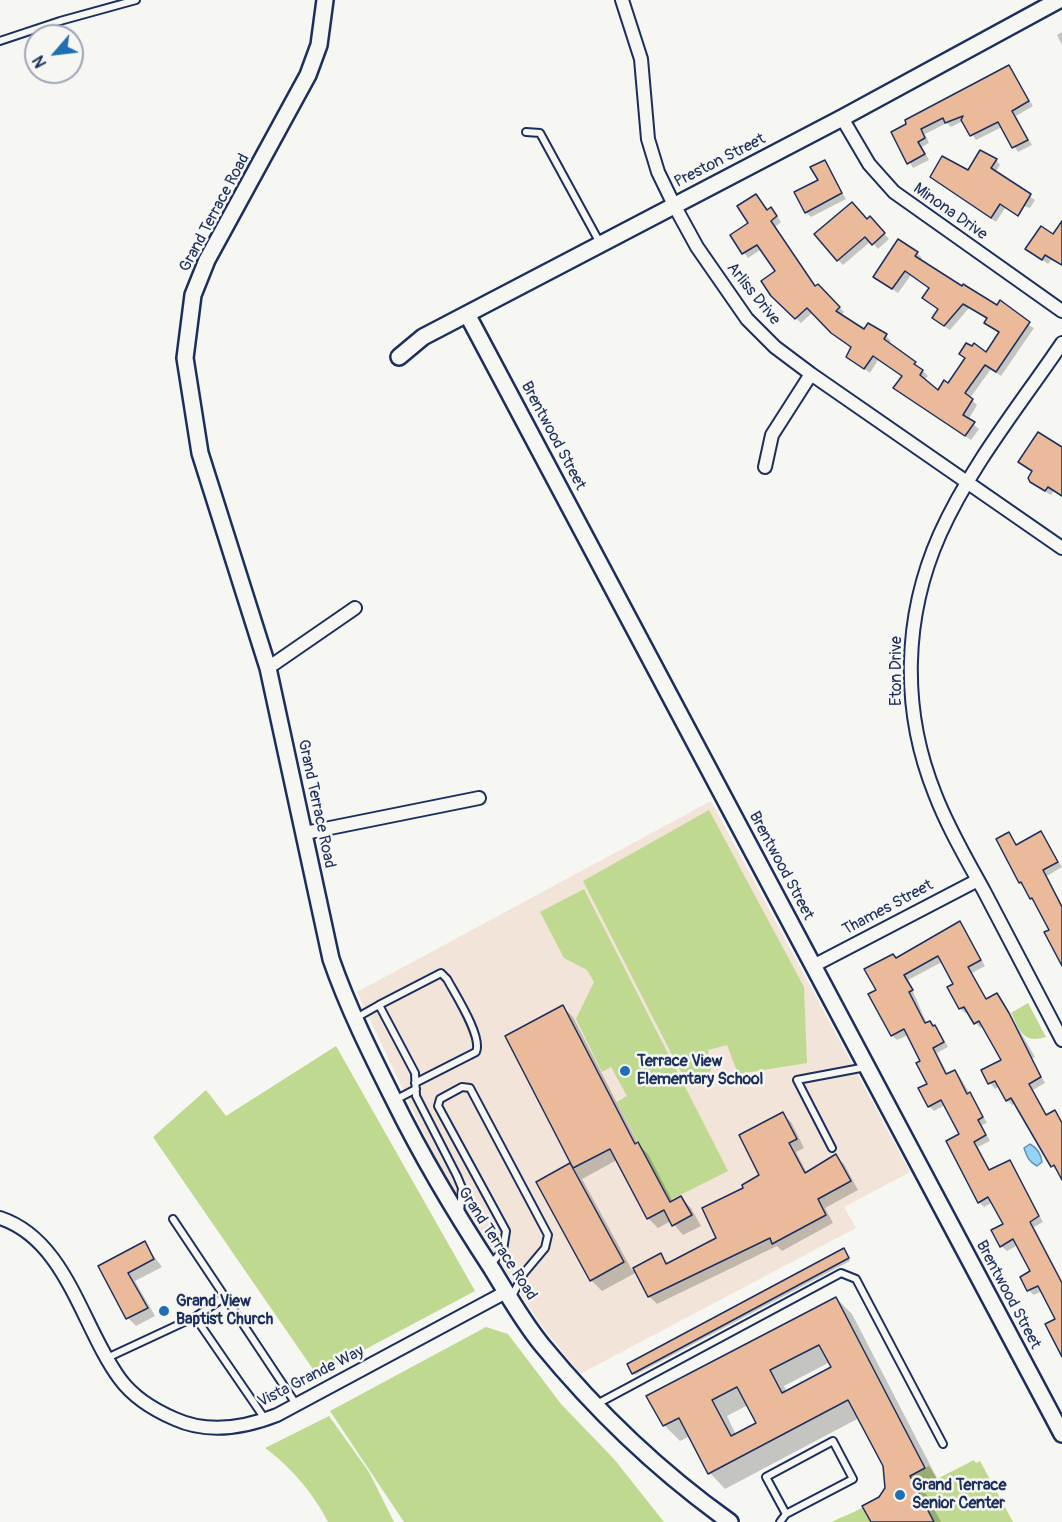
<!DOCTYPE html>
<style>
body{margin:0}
#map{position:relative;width:1062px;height:1522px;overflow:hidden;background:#f6f6f2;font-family:Pangolin,sans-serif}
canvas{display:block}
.north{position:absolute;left:24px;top:24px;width:60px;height:60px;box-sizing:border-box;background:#f6f6f2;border:2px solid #9ea6b7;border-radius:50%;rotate:242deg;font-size:16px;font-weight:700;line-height:24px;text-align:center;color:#1b2f5e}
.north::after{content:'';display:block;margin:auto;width:21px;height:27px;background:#1f6fb2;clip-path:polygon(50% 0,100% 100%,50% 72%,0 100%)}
</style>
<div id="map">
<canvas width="1062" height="1522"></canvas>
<div class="north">N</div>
</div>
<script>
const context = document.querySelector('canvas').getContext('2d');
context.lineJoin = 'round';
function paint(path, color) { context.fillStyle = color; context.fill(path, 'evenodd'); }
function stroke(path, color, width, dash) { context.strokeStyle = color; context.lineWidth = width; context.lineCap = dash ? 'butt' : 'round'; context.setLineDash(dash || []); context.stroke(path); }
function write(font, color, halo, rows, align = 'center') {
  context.font = font + ' Pangolin,sans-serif'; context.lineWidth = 5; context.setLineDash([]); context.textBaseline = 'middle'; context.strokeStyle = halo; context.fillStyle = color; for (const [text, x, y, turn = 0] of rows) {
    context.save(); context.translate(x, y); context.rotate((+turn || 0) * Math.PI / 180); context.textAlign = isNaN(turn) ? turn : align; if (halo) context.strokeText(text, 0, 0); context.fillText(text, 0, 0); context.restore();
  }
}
const built = new Path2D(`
 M711 801 910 1172 844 1207 856 1228 580 1374 538 1321 442 1172 357 992Z`);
const green = new Path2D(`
 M709 810 804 987 807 1063 738 1074 727 1045 708 1050 711 1070 704 1082 688 1086 583 881Z
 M584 889 728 1171 668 1201 617 1102 627 1096 611 1067 602 1072 576 1019 594 982 587 970 564 958 540 912Z
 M1028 1003 1046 1037C1023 1044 1020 1031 1011 1013Z
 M336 1046 475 1291 317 1375 153 1137 206 1090 226 1116Z
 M486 1327 508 1334 561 1404 614 1459 664 1522H404L330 1411Z
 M329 1416 369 1472 394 1522H328C314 1494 290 1466 265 1448Z
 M974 1460 976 1463 980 1461 1013 1522H832C849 1513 884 1503 885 1482L907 1478 929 1466 937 1479Z`);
const water = new Path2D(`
 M1030 1144C1037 1148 1041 1154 1042 1162L1037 1166C1029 1162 1027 1157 1024 1148Z`);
const shadow = new Path2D(`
 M1062 32V45L1057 35Z
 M1009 67 1033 106 1016 116 1032 145 1018 152 1002 127 976 140 963 121 951 127 947 123 925 134 929 143 922 147 929 160 913 168 893 133Z
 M996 160 1000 165 995 173 1035 200 1030 208 1009 202 996 222 932 177 968 172Z
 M825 162 846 199 811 217 806 212 820 181Z
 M756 196 768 211 771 209 776 214 781 222 775 227 816 287 818 286 844 312 841 316 865 331 886 336 891 341 889 344 915 363 928 376 924 380 938 392 987 354 1000 334 986 323 988 320 969 308 950 330 939 323V310L924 298 930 289 911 275 898 293 875 277 917 253 922 258 920 261 962 288 1034 328 1001 376 991 369 970 398 977 405 968 420 979 429 971 440 900 393 895 388 903 376 878 360 870 373 847 356 853 348 813 312 801 323 772 295 777 271 762 249 748 258 732 236 750 223Z
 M868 221 875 223 889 239 878 249 871 241 843 265 838 260Z
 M1054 236H1062V266L1051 260 1048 264 1027 249Z
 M1062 450V497L1054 491 1051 495 1037 487 1032 481 1033 472 1020 462Z
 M1041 833 1062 867 1047 876 1062 905V963L1051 930 1037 904 1020 883 1009 834 1018 846Z
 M960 923 985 966 972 973 987 1000 997 995 1002 1000 1035 1057 1032 1058 1045 1083 1033 1090 1048 1116 1055 1112 1062 1121V1176L1052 1166 1016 1103 1012 1105 1007 1100 1000 1086 995 1089 990 1083 983 1071 1003 1060 984 1026 980 1028 968 1012 965 1013 960 1008 955 985 942 962 908 980 927 1024 930 1023 940 1032 948 1047 937 1053 948 1075 954 1072 960 1077 987 1123 982 1125 990 1141 978 1147 991 1171 1009 1161 1043 1222 1034 1227 1062 1281V1354L1057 1320 1042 1291 1034 1295 1028 1290 1022 1277 1032 1272 1018 1245 1007 1251 1001 1246 1005 1225 993 1202 984 1207 979 1202 961 1135 945 1105 934 1111 929 1106V1084L922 1062 908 1035 897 1040 892 1035 878 990 897 959Z
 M563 1007 573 1017 638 1144 648 1154 673 1202 681 1198 691 1208 701 1226 683 1235 671 1221 658 1228 648 1218 617 1160 582 1179 632 1270 660 1255 669 1264 718 1239 745 1188 761 1176 782 1114 791 1122 804 1148 796 1152 807 1173 835 1156 844 1164 858 1190 825 1208 833 1223 782 1251 777 1246 657 1304 649 1296 637 1272 602 1291 591 1280 570 1165 575 1170 507 1036Z
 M144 1243 162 1267 135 1281 155 1316 136 1326 128 1318 100 1267Z
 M846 1252 850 1261 635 1375 633 1373Z
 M836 1298 852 1314 940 1484 925 1492 941 1522H875L880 1498 886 1489 884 1466 859 1418 725 1489 710 1473 690 1436 680 1441 665 1426 648 1396ZM830 1362 833 1368 787 1392 784 1386ZM748 1405 758 1424 736 1435 727 1416Z`);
const building = new Path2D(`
 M1009 65 1029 101 1012 111 1028 140 1012 148 998 122 970 136 961 120 963 116 945 123 943 118 921 129 925 138 918 142 925 154 907 164 891 132 906 124 905 120Z
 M980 150 997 159 991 168 1031 194 1018 216 1000 204 991 218 930 177 942 156 968 170Z
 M825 160 842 193 805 213 794 192 818 180 810 167Z
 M756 194 767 210 771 207 777 216 771 221 815 286 818 284 840 307 836 311 864 329 868 323 887 334 884 339 916 362 914 364 923 370 920 375 938 390 944 380 948 383 965 358 959 354 966 343 972 346 974 343 986 352 999 332 984 323 987 318 963 304 944 326 932 318 938 309 922 298 929 288 905 271 892 289 873 277 898 239 918 252 915 256 962 286 963 284 997 305 1000 300 1030 322 996 372 985 365 965 393 973 399 963 415 975 422 965 436 893 388 902 376 873 356 864 369 846 357 851 347 831 333 807 308 795 319 771 296 761 281 775 271 757 245 742 254 730 235 748 223 737 206Z
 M852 202 867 219 870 216 885 233 872 245 865 237 837 261 814 234Z
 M1062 221V265L1045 255 1042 260 1025 249 1041 226 1053 234Z
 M1038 432 1062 447V496L1048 487 1045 491 1030 482 1028 478 1032 471 1018 462Z
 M1041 831 1058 862 1043 870 1062 907V966L1044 932 1049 930 1032 898 1030 899 1021 882 1019 883 996 839 1009 832 1016 845Z
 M960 921 981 960 968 967 986 999 997 993 1009 1013 1041 1077 1029 1084 1046 1115 1055 1110 1062 1123V1180L1054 1165 1051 1167 1011 1098 1006 1101 995 1081 988 1084 981 1070 1001 1060 979 1021 974 1024 964 1007 959 1009 947 987 953 984 938 956 904 975 913 990 909 992 925 1023 930 1021 933 1026 935 1025 944 1042 933 1048 946 1074 955 1070 967 1094 970 1092 983 1117 978 1120 986 1135 974 1142 989 1170 1010 1160 1039 1216 1030 1222 1062 1283V1357L1045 1324 1055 1319 1038 1286 1027 1291 1020 1277 1030 1271 1013 1239 1000 1247 991 1230 1003 1224 988 1197 978 1203 946 1141 959 1134 941 1100 928 1107 918 1088 927 1084 916 1063 920 1061 904 1029 891 1036 868 994 876 990 864 969 893 954 896 958Z
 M563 1005 635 1144 638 1142 670 1202 681 1196 692 1215 672 1226 664 1210 647 1219 610 1149 573 1168 505 1036Z
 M783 1112 797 1139 789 1143 805 1173 836 1154 851 1181 818 1199 826 1215 772 1244 770 1238 648 1297 633 1268 661 1253 666 1264 716 1238 702 1208 743 1188 742 1185 759 1175 739 1135Z
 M570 1163 624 1262 590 1281 536 1182Z
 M145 1241 154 1259 128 1273 148 1308 126 1319 98 1266Z
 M844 1248 849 1258 632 1374 627 1364Z
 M836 1297 925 1468 910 1476 934 1522H871L862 1506 879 1497 885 1488 883 1466 848 1400 708 1474 679 1418 663 1426 646 1396ZM819 1345 831 1367 782 1393 770 1370ZM737 1387 756 1423 731 1436 712 1400Z`);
const service = new Path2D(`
 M0 41 60 21 136 0
 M526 132 540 133 600 243
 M356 1018 379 1005
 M415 1083 476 1052C483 1037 455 994 447 979L441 973 379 1005 415 1073 416 1096 457 1176 462 1188 460 1213
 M395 1100 416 1089
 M832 1148 797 1080 866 1067
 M173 1219 225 1297
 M491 1264 503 1250 506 1231 438 1106 440 1099 462 1087 470 1088 548 1235 545 1248 524 1273 511 1298
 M195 1317 225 1297 296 1404
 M107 1358 195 1317 265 1419
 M597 1404 841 1273 856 1279 943 1444
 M780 1522 786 1514 853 1479 833 1441 766 1477 786 1514`);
const minor = new Path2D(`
 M622 0 641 59 648 139 658 172 674 205 697 247 747 319 775 347 811 374 1062 548
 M842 118 869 164 894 192 1062 311
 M1062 343C1020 405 971 465 940 534 903 617 901 710 935 794 948 828 967 860 984 891 1010 941 1036 991 1062 1040
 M765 467 772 435 811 374
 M268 668 355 608
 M305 833 479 798
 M813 966 978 880
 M0 1218C67 1240 82 1328 120 1379 134 1398 154 1410 175 1419 208 1434 244 1428 277 1415L506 1292`);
const tertiary = new Path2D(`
 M325 0 319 45 308 75 207 260 193 295 185 358 200 453 268 668 331 959C348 1008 371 1054 394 1100 423 1159 456 1214 492 1269 508 1295 523 1322 542 1345 597 1412 660 1472 730 1522
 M467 314 1062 1434
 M399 357 423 337 842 118 1059 0`);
const markers = [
 [625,1071,6,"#1f6fb2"],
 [164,1311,6,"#1f6fb2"],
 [900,1495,6,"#1f6fb2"]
];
const streetNames = [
 ["Preston Street",720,161,-27],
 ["Minona Drive",950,212,35],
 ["Grand Terrace Road",215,213,-62],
 ["Arliss Drive",753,294,51],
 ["Brentwood Street",553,436,62],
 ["Eton Drive",897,671,-90],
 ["Grand Terrace Road",316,804,78],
 ["Brentwood Street",781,866,62],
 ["Thames Street",888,908,-28],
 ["Grand Terrace Road",497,1244,57],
 ["Brentwood Street",1008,1295,62],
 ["Vista Grande Way",311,1377,-27]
];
const poiNames = [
 ["Terrace View",637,1062],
 ["Elementary School",637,1080],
 ["Grand View",176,1302],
 ["Baptist Church",176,1320],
 ["Grand Terrace",912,1486],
 ["Senior Center",912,1504]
];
paint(built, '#f2e4d8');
paint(green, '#bfd990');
paint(water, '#93d3f4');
stroke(water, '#6391b8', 1.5);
paint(shadow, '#0003');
paint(building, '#eaba9a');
stroke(building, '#1b2f5e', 1.5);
stroke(service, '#1b2f5e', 10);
stroke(minor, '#1b2f5e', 16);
stroke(tertiary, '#1b2f5e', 20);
stroke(service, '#f6f6f2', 6);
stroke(minor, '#f6f6f2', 12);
stroke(tertiary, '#f6f6f2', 15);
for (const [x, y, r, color] of markers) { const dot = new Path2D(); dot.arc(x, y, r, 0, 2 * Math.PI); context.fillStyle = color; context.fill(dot); stroke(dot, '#f6f6f2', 2); }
write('16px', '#1b2f5e', '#f6f6f2', streetNames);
write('bold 16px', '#1b2f5e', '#f6f6f2', poiNames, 'left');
</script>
